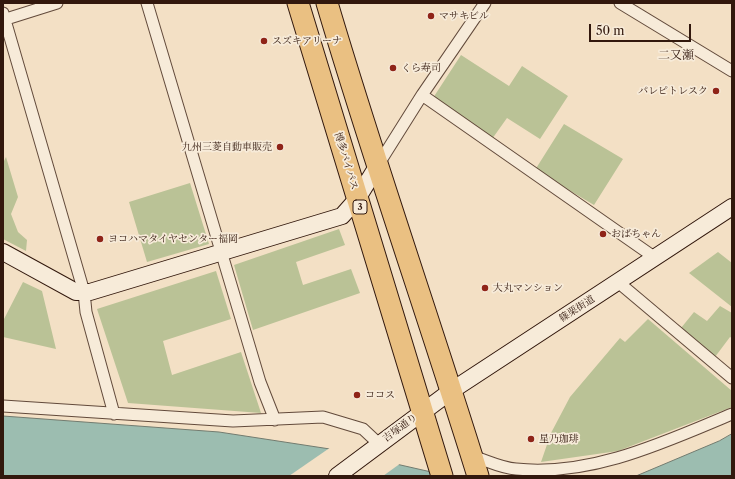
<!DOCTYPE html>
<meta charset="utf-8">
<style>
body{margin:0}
#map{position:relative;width:735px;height:479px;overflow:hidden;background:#f3e0c5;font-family:"Libre Caslon Text",serif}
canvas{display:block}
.frame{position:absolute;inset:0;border:4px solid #32180d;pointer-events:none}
.scale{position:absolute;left:589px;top:24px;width:102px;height:18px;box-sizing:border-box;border:2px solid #32180d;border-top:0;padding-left:5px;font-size:12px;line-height:14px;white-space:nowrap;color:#32180d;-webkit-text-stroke:3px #f7ebd9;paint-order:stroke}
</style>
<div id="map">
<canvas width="735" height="479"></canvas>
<div class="frame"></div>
<div class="scale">50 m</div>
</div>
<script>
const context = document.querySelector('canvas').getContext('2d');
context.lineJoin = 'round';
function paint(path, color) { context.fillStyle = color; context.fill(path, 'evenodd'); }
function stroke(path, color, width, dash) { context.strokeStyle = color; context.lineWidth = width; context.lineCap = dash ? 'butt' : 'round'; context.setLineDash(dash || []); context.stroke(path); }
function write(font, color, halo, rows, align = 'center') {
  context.font = font + ' "Libre Caslon Text","Noto Serif JP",serif'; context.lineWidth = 3.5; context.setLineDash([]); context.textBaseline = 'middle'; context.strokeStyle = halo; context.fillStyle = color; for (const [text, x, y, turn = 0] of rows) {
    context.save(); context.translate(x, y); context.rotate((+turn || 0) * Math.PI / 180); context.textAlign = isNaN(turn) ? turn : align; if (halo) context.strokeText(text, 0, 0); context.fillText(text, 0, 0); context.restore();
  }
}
const green = new Path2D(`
 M461 55 509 86 522 66 568 96 540 139 507 118 492 139 433 98Z
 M564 124 623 159 594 205 535 170Z
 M6 157 18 197 11 214 18 232 27 240 26 251 3 239V163Z
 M190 183 209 244 147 262 129 202Z
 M339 229 345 245 296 262 303 285 351 269 360 293 253 330 234 265Z
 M718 252 732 263V307L689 273Z
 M216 271 231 319 163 341 172 375 241 352 261 413 128 403 97 309Z
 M23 282 42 291 56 349 3 337V321Z
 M720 306 732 313V338L730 337 715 357 681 328 694 312 707 321Z
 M648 319 732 391V407L618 451 541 462 551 433 570 397 620 338 625 342Z`);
const water = new Path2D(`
 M3 416 219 432 330 449 449 476H3Z
 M732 434V476H636L719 441Z`);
const pier = new Path2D(`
 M331 447 401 463 383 476H289Z`);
const street = new Path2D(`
 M147 3 260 382 275 420
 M620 3 732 71
 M3 13 84 292 86 312 114 414
 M3 20 57 3
 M422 95 654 257
 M378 165 422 95 485 3
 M618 282 732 378
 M3 406 233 421 323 417 363 429 379 444
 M472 456C486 460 501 468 516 469 591 477 665 442 732 414`);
const secondary = new Path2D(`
 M3 252 76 292H90L342 216 357 199 378 165
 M337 476 451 391 732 207`);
const highway = new Path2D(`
 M298 3 442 476
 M327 3C374 162 429 318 478 476`);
const markers = [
 [431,16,4,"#8f2418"],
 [264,41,4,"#8f2418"],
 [393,68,4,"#8f2418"],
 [716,91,4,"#8f2418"],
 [280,147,4,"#8f2418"],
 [603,234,4,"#8f2418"],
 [100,239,4,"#8f2418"],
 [485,288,4,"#8f2418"],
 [357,395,4,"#8f2418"],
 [531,439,4,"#8f2418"]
];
const shields = [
 [360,207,14]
];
const shieldNames = [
 ["3",360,207]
];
const poiNames = [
 ["マサキビル",439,16],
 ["スズキアリーナ",272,41],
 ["くら寿司",401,68],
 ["パレピトレスク",708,91,"right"],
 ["九州三菱自動車販売",272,147,"right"],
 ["おばちゃん",611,234],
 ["ヨコハマタイヤセンター福岡",108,239],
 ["大丸マンション",493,288],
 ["ココス",365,395],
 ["星乃珈琲",539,439]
];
const streetNames = [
 ["博多バイパス",346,161,73],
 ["篠栗街道",577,309,-33],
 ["吉塚通り",400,428,-37]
];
const quarterNames = [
 ["二又瀬",676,56]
];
paint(green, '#bac296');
paint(water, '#9cbdb0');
stroke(water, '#727b6f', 1);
paint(pier, '#f3e0c5');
stroke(street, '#624a3b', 13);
stroke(secondary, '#32180d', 18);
stroke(highway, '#32180d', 23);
stroke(street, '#f7ebd9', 11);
stroke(secondary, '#f7ebd9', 16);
stroke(highway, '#eac082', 21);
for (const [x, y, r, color] of markers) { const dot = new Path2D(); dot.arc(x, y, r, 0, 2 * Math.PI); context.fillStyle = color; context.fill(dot); stroke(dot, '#f7ebd9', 1.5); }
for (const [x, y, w] of shields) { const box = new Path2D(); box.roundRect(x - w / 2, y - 7, w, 14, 3); context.fillStyle = '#f7ebd9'; context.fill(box); stroke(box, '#32180d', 1); }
write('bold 9px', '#32180d', null, shieldNames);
write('10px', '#32180d', '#f7ebd9', poiNames, 'left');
write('10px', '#32180d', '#f7ebd9', streetNames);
write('12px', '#32180d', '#f7ebd9', quarterNames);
</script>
